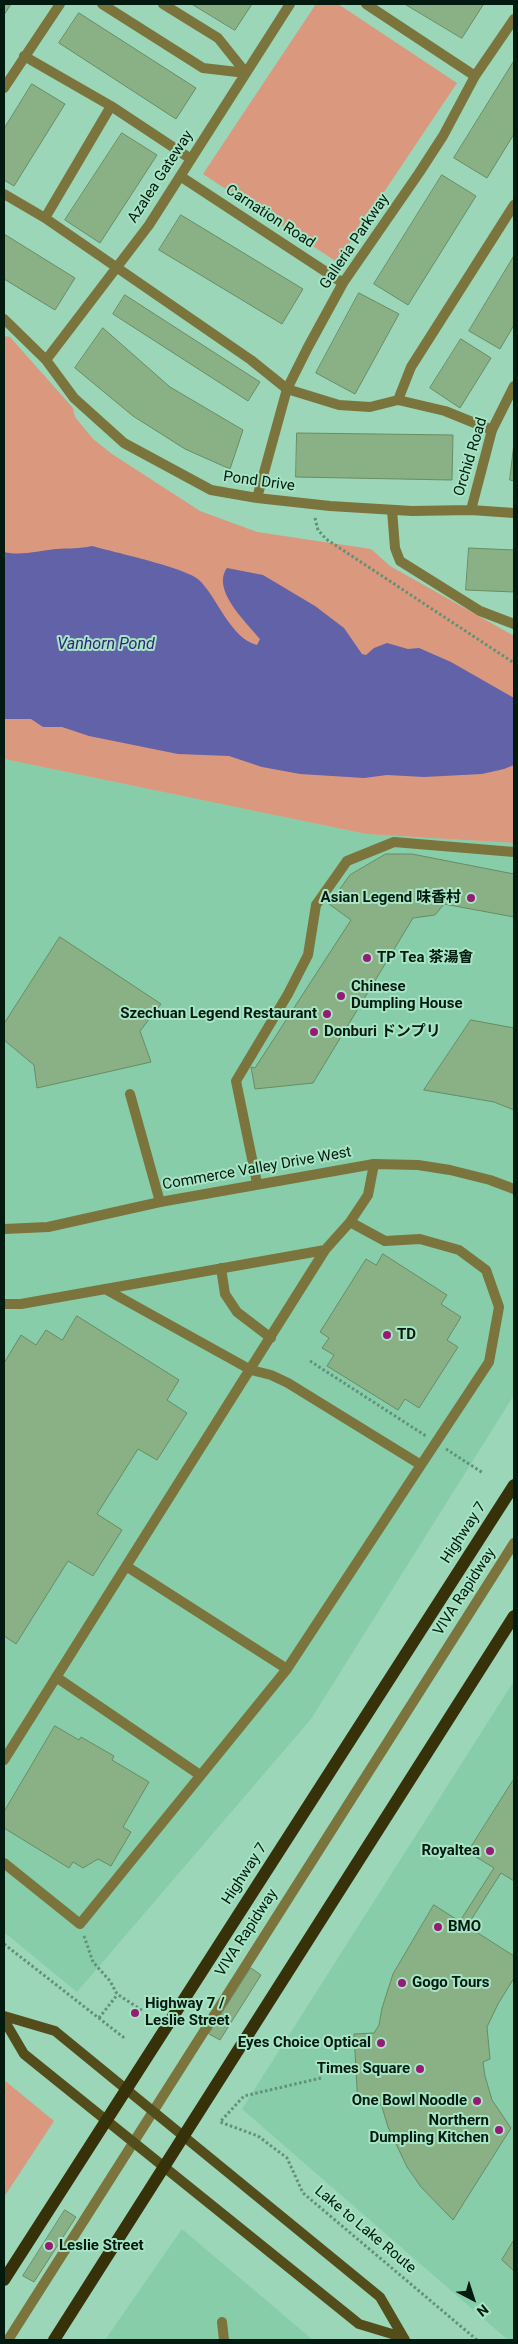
<!DOCTYPE html>
<meta charset="utf-8">
<style>
body{margin:0}
#map{position:relative;width:518px;height:2344px;overflow:hidden;background:#9ad6b7;font-family:Roboto,sans-serif}
canvas{display:block}
.frame{position:absolute;inset:0;border:5px solid #021a0f;pointer-events:none}
.north{position:absolute;left:448px;top:2274px;width:50px;height:50px;-webkit-text-stroke:4px #a6e4c4;paint-order:stroke;rotate:140deg;font-size:14px;font-weight:700;line-height:20px;text-align:center;color:#021a0f}
.north::after{content:'';display:block;margin:auto;width:18px;height:22px;background:#021a0f;clip-path:polygon(50% 0,100% 100%,50% 72%,0 100%)}
</style>
<div id="map">
<canvas width="518" height="2344"></canvas>
<div class="frame"></div>
<div class="north">N</div>
</div>
<script>
const context = document.querySelector('canvas').getContext('2d');
context.lineJoin = 'round';
function paint(path, color) { context.fillStyle = color; context.fill(path, 'evenodd'); }
function stroke(path, color, width, dash) { context.strokeStyle = color; context.lineWidth = width; context.lineCap = dash ? 'butt' : 'round'; context.setLineDash(dash || []); context.stroke(path); }
function write(font, color, halo, rows, align = 'center') {
  context.font = font + ' Roboto,"Noto Sans SC","Noto Sans JP",sans-serif'; context.lineWidth = 4; context.setLineDash([]); context.textBaseline = 'middle'; context.strokeStyle = halo; context.fillStyle = color; for (const [text, x, y, turn = 0] of rows) {
    context.save(); context.translate(x, y); context.rotate((+turn || 0) * Math.PI / 180); context.textAlign = isNaN(turn) ? turn : align; if (halo) context.strokeText(text, 0, 0); context.fillText(text, 0, 0); context.restore();
  }
}
const built = new Path2D(`
 M4 759 366 834 514 843V1395L311 1719 77 1992 4 1932Z
 M514 1681V2340H508L242 2109Z
 M182 2229 313 2340H105Z`);
const green = new Path2D(`
 M316 4H338L457 83 337 262 203 174Z
 M4 336 10 337 73 408 75 417 93 439 112 454 200 511 257 532 371 549 390 566 514 636V843L366 834 4 759Z
 M4 2080 54 2121 4 2197Z`);
const water = new Path2D(`
 M92 546C113 552 187 568 199 580 218 598 230 638 257 645L260 639C247 623 211 590 227 568L263 575 315 606 344 628 362 654 366 655 374 648 387 643 408 649 419 648 451 662 514 698V765L504 769 482 774 424 777 387 775 364 778 300 774 262 767 229 756 178 754 89 736 62 727H43L31 719H4V552C21 556 38 551 56 549 69 548 79 549 92 546Z`);
const building = new Path2D(`
 M4 4H11L4 15Z
 M192 4H252L235 30Z
 M405 4H481L483 5 462 38Z
 M79 13 196 88 176 119 59 43Z
 M514 61V134L487 178 454 158Z
 M32 84 65 104 14 186 4 180V129Z
 M122 133 157 155 100 243 65 220Z
 M442 175 476 196 408 305 374 284Z
 M181 215 303 289 282 324 159 250Z
 M4 234 75 278 55 310 4 279Z
 M514 256V325L500 349 469 331Z
 M359 293 399 314 355 394 316 373Z
 M125 295 260 382 248 401 113 314Z
 M103 328 170 387 243 430 230 469 185 449 133 416 75 368Z
 M461 339 491 358 460 408 430 388Z
 M297 433 453 435 452 480 296 477Z
 M514 444V481L510 480Z
 M469 548 514 550V592L466 590Z
 M386 854H412L514 874V917L444 904 435 915 413 918 313 1083 255 1089 251 1067 255 1068 351 920 329 904 350 875Z
 M60 937 161 1004 140 1031 151 1062 37 1088 34 1065 4 1040V1024Z
 M471 1020 514 1028V1110L494 1102 424 1090Z
 M383 1254 447 1295 441 1304 461 1317 447 1340 458 1347 419 1408 405 1399 398 1410 327 1366 334 1355 322 1348 329 1338 320 1332 366 1259 376 1265Z
 M77 1316 179 1380 167 1400 187 1413 157 1460 138 1449 97 1514 122 1530 93 1576 68 1561 16 1644 4 1636V1363L21 1335 36 1345 46 1330 62 1340Z
 M55 1726 79 1740 81 1737 114 1756 112 1760 149 1782 123 1827 131 1832 111 1866 98 1859 83 1868 73 1862 69 1868 4 1828V1812Z
 M514 1779V1881L501 1873 467 1926 460 1921 494 1868 468 1852Z
 M434 1905 514 1956V1978L498 2004 487 2027 490 2059 483 2062 485 2076 492 2100 511 2128 453 2220 421 2187 407 2167 388 2127 382 2107 377 2100 358 2106 354 2034 374 2033 379 2025 382 2008 393 1974Z
 M251 1968 261 1975 220 2040 209 2034Z
 M65 2210 76 2217 34 2282 23 2276Z
 M514 2240V2271L502 2260Z`);
const path = new Path2D(`
 M315 518 318 530 326 539 514 663
 M310 1361 426 1436
 M446 1449 483 1473
 M84 1936 93 1962 110 1981 117 1994 143 2011
 M4 1944 123 2037 125 2036
 M99 2018 117 1995
 M321 2078 244 2096 220 2122 258 2136 287 2158 303 2193 477 2340`);
const service = new Path2D(`
 M24 56 111 106 191 159
 M4 194 45 218 251 360 287 389 339 405 370 407 398 400 445 411 492 430
 M45 218 111 106
 M398 400 411 367 514 205
 M392 510 395 548 400 561 480 611 514 624
 M130 1094 160 1202
 M257 1183 236 1081 288 994 308 955 316 905 347 861 394 842 514 852
 M350 1222 385 1241 420 1239 459 1250 486 1270 499 1307 489 1362 421 1465
 M221 1268 225 1294 237 1312 271 1338
 M4 1304H21L325 1250
 M126 1566 287 1669
 M56 1677 200 1775
 M4 1760 325 1250 350 1222 368 1195 374 1164
 M4 1863 80 1924 287 1669 421 1465 288 1383 271 1375 251 1370 105 1289
 M222 2322 224 2340
 M8 2340 514 1543`);
const minor = new Path2D(`
 M102 4 203 68 246 73
 M163 4 218 38 246 73
 M366 4 475 76
 M4 88 60 4
 M180 176 343 283
 M4 319 46 360 74 398 124 443 211 490 257 498 330 506 412 511 471 510 514 513
 M46 360 149 225 290 4
 M257 498 287 389 308 347 343 283 419 173 443 136 475 76 514 19
 M471 510 492 430 514 386`);
const tertiary = new Path2D(`
 M4 1229 48 1227 160 1202 374 1164 418 1165 450 1170 490 1180 514 1189`);
const secondary = new Path2D(`
 M4 2016 55 2031 380 2297 405 2340
 M4 2020 24 2054 359 2324 402 2337`);
const primary = new Path2D(`
 M4 2280 514 1485
 M54 2340 514 1616`);
const markers = [
 [471,898,5,"#971b75"],
 [367,958,5,"#971b75"],
 [341,996,5,"#971b75"],
 [327,1014,5,"#971b75"],
 [314,1032,5,"#971b75"],
 [387,1335,5,"#971b75"],
 [490,1851,5,"#971b75"],
 [438,1927,5,"#971b75"],
 [402,1983,5,"#971b75"],
 [135,2013,5,"#971b75"],
 [381,2043,5,"#971b75"],
 [420,2069,5,"#971b75"],
 [477,2101,5,"#971b75"],
 [499,2130,5,"#971b75"],
 [49,2246,5,"#971b75"]
];
const streetNames = [
 ["Azalea Gateway",161,177,-57],
 ["Carnation Road",270,217,33],
 ["Galleria Parkway",355,242,-56],
 ["Orchid Road",471,457,-73],
 ["Pond Drive",259,482,8],
 ["Commerce Valley Drive West",257,1169,-10],
 ["Highway 7",464,1533,-57],
 ["VIVA Rapidway",465,1592,-57],
 ["Highway 7",245,1874,-57],
 ["VIVA Rapidway",247,1933,-57],
 ["Lake to Lake Route",365,2230,40]
];
const poiNames = [
 ["Asian Legend 味香村",461,898,"right"],
 ["TP Tea 茶湯㑹",377,958],
 ["Chinese",351,987],
 ["Dumpling House",351,1004],
 ["Szechuan Legend Restaurant",317,1014,"right"],
 ["Donburi ドンプリ",324,1032],
 ["TD",397,1335],
 ["Royaltea",480,1851,"right"],
 ["BMO",448,1927],
 ["Gogo Tours",412,1983],
 ["Highway 7 /",145,2004],
 ["Leslie Street",145,2021],
 ["Eyes Choice Optical",371,2043,"right"],
 ["Times Square",410,2069,"right"],
 ["One Bowl Noodle",467,2101,"right"],
 ["Northern",489,2121,"right"],
 ["Dumpling Kitchen",489,2138,"right"],
 ["Leslie Street",59,2246]
];
const waterNames = [
 ["Vanhorn Pond",106,645]
];
paint(built, '#87cdaa');
paint(green, '#da987e');
paint(water, '#6262a8');
paint(building, '#89b185');
stroke(building, '#678d63', 1);
stroke(path, '#629079', 3, [2.5, 2.5]);
stroke(service, '#7b743d', 10);
stroke(minor, '#7b743d', 10);
stroke(tertiary, '#7b743d', 10);
stroke(secondary, '#534c1b', 10);
stroke(primary, '#363108', 12);
for (const [x, y, r, color] of markers) { const dot = new Path2D(); dot.arc(x, y, r, 0, 2 * Math.PI); context.fillStyle = color; context.fill(dot); stroke(dot, '#a6e4c4', 2); }
write('15px', '#021a0f', '#a6e4c4', streetNames);
write('bold 15px', '#021a0f', '#a6e4c4', poiNames, 'left');
write('italic 16px', '#30247a', '#a6e4c4', waterNames);
</script>
